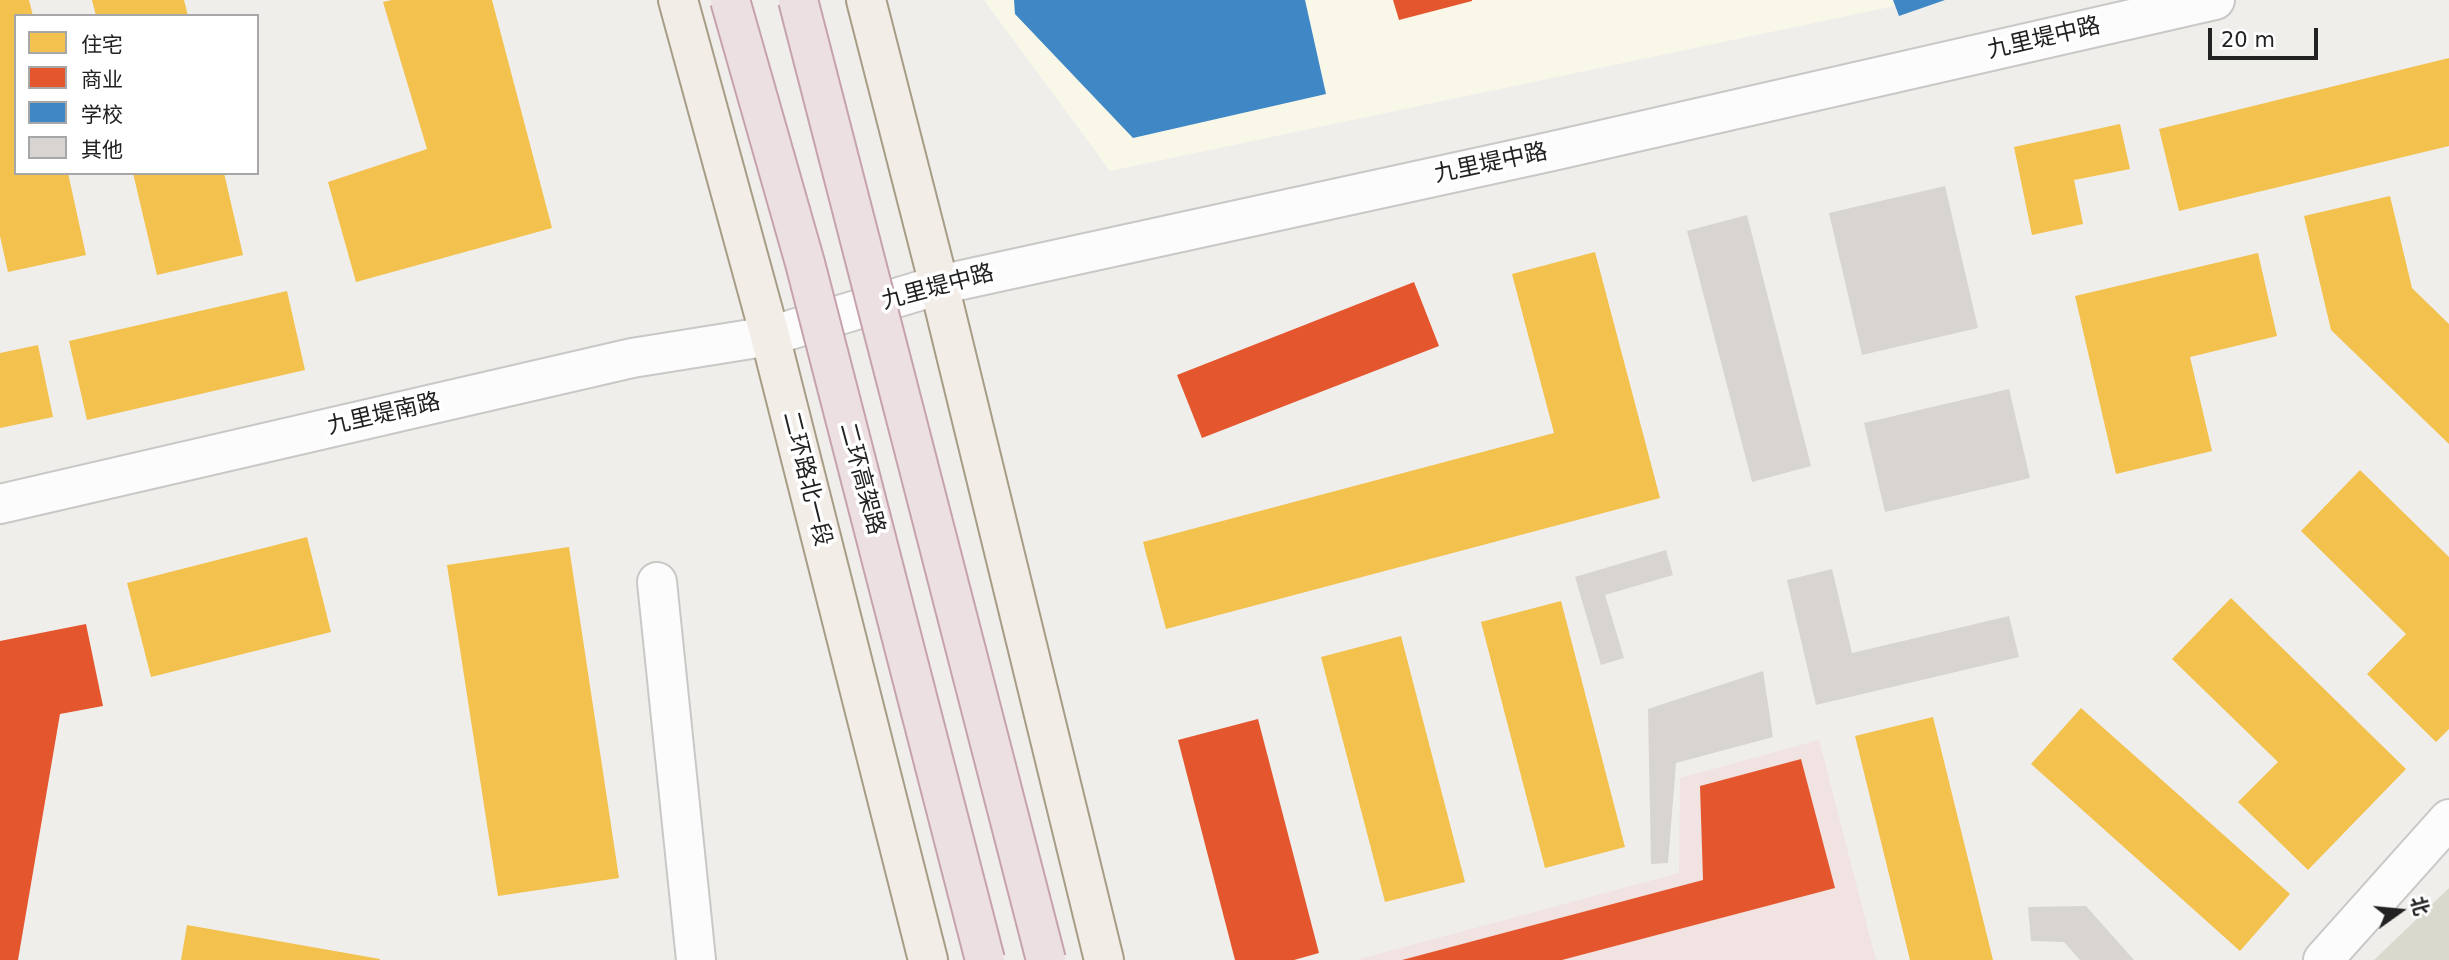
<!DOCTYPE html>
<meta charset="utf-8">
<style>
body{margin:0}
#map{position:relative;width:2449px;height:960px;overflow:hidden;background:#f0eeeb;font-family:"DejaVu Sans","Noto Sans SC",sans-serif}
canvas{display:block}
.legend{position:absolute;left:14px;top:14px;width:245px;height:161px;box-sizing:border-box;background:#fff;border:2px solid #a7a7a7;margin:0;padding:9px 12px;list-style:none;font-size:21px;color:#222}
.legend li{display:flex;align-items:center;gap:14px;height:35px}
.legend b{width:35px;border:2px solid #a7a7a7}
.north{position:absolute;left:2365px;top:876px;width:70px;height:70px;-webkit-text-stroke:5px #fff;paint-order:stroke;rotate:75deg;font-size:19px;font-weight:700;line-height:28px;text-align:center;color:#222}
.north::after{content:'';display:block;margin:auto;width:24px;height:32px;background:#222;clip-path:polygon(50% 0,100% 100%,50% 72%,0 100%)}
.scale{position:absolute;left:2208px;top:28px;width:110px;height:32px;box-sizing:border-box;border:4px solid #222;border-top:0;padding-left:9px;font-size:21px;line-height:24px;white-space:nowrap;color:#222;-webkit-text-stroke:5px #fff;paint-order:stroke}
</style>
<div id="map">
<canvas width="2449" height="960"></canvas>
<ul class="legend">
<li><b style="height:19px;background:#f2c14e"></b>住宅</li>
<li><b style="height:19px;background:#e4572e"></b>商业</li>
<li><b style="height:19px;background:#3f88c5"></b>学校</li>
<li><b style="height:19px;background:#d7d4d2"></b>其他</li>
</ul>
<div class="north">北</div>
<div class="scale">20 m</div>
</div>
<script>
const context = document.querySelector('canvas').getContext('2d');
context.lineJoin = 'round';
function paint(path, color) { context.fillStyle = color; context.fill(path, 'evenodd'); }
function stroke(path, color, width, dash) { context.strokeStyle = color; context.lineWidth = width; context.lineCap = dash ? 'butt' : 'round'; context.setLineDash(dash || []); context.stroke(path); }
function write(font, color, halo, rows, align = 'center') {
  context.font = font + ' "DejaVu Sans","Noto Sans SC",sans-serif'; context.lineWidth = 7; context.setLineDash([]); context.textBaseline = 'middle'; context.strokeStyle = halo; context.fillStyle = color; for (const [text, x, y, turn = 0] of rows) {
    context.save(); context.translate(x, y); context.rotate((+turn || 0) * Math.PI / 180); context.textAlign = isNaN(turn) ? turn : align; if (halo) context.strokeText(text, 0, 0); context.fillText(text, 0, 0); context.restore();
  }
}
const commercial = new Path2D(`
 M1819 740 1876 960H1356L1679 873 1680 778Z`);
const education = new Path2D(`
 M984 0H1923L1110 171Z`);
const construction = new Path2D(`
 M2449 888V960H2374Z`);
const homes = new Path2D(`
 M0 0H29L33 16H16V173H68L86 255 8 272 0 236Z
 M92 0H184L188 16H96Z
 M392 0H492L552 228 356 282 328 182 427 149 383 2Z
 M2449 58V146L2179 211 2159 129Z
 M2120 124 2130 169 2074 180 2083 224 2032 235 2014 147Z
 M133 173H224L243 255 157 275Z
 M2390 196 2412 288 2449 324V444L2331 330 2304 216Z
 M1595 252 1660 498 1166 629 1143 542 1554 433 1512 274Z
 M2258 253 2277 336 2190 357 2212 451 2116 474 2075 296Z
 M287 291 305 370 87 420 69 341Z
 M38 345 53 417 0 428V353Z
 M2360 470 2449 557V729L2436 742 2367 674 2406 634 2301 531Z
 M307 537 331 632 151 677 127 583Z
 M569 547 619 878 498 896 447 565Z
 M2231 598 2406 769 2308 870 2238 802 2278 762 2172 659Z
 M1561 601 1625 847 1545 868 1481 622Z
 M1401 636 1465 882 1385 902 1321 657Z
 M2081 708 2290 894 2240 951 2031 764Z
 M1933 717 1993 960H1910L1855 736Z
 M187 925 380 959V960H181Z`);
const shops = new Path2D(`
 M1393 0H1472V1L1399 20Z
 M1414 282 1439 346 1202 438 1177 375Z
 M86 624 103 706 60 714 18 960H0V641Z
 M1258 719 1319 953 1294 960H1235L1178 740Z
 M1801 759 1835 888 1562 960H1402L1703 880 1700 786Z`);
const schools = new Path2D(`
 M1014 0H1305L1326 94 1133 138 1015 14Z
 M1893 0H1945L1899 16Z`);
const building = new Path2D(`
 M1945 186 1978 328 1862 355 1829 213Z
 M1747 215 1811 466 1752 482 1687 231Z
 M2009 389 2030 478 1885 512 1864 423Z
 M1666 550 1673 575 1605 595 1624 658 1601 665 1575 577Z
 M1832 569 1852 653 2009 616 2019 657 1816 705 1787 580Z
 M1763 671 1773 737 1676 763 1668 863 1651 864 1648 709Z
 M2086 906 2134 960H2080L2064 942 2031 941 2028 907Z`);
const minor = new Path2D(`
 M0 504 632 358 770 336 939 285 1553 151 2215 0
 M657 582 696 960
 M2323 960 2449 819`);
const major = new Path2D(`
 M678 0 770 336 928 960
 M866 0 939 285 1104 960`);
const highwayBridge = new Path2D(`
 M730 0 805 263 985 960
 M798 0 1046 960`);
const streetNames = [
 ["九里堤中路",2044,39,-13],
 ["九里堤中路",1491,164,-12],
 ["九里堤中路",938,288,-15],
 ["九里堤南路",384,415,-13],
 ["二环路北一段",806,479,76],
 ["二环高架路",861,479,75]
];
paint(commercial, '#f1e3e1');
paint(education, '#f8f7e8');
paint(construction, '#d9d9cd');
paint(homes, '#f2c14e');
paint(shops, '#e4572e');
paint(schools, '#3f88c5');
paint(building, '#d7d4d2');
stroke(minor, '#c9c8c7', 42);
stroke(major, '#a79c86', 42);
stroke(minor, '#fdfcfc', 38);
stroke(major, '#f3ede7', 38);
stroke(highwayBridge, '#c5a2ac', 42, []);
stroke(highwayBridge, '#ece0e2', 38);
write('23px', '#222', '#fff', streetNames);
</script>
